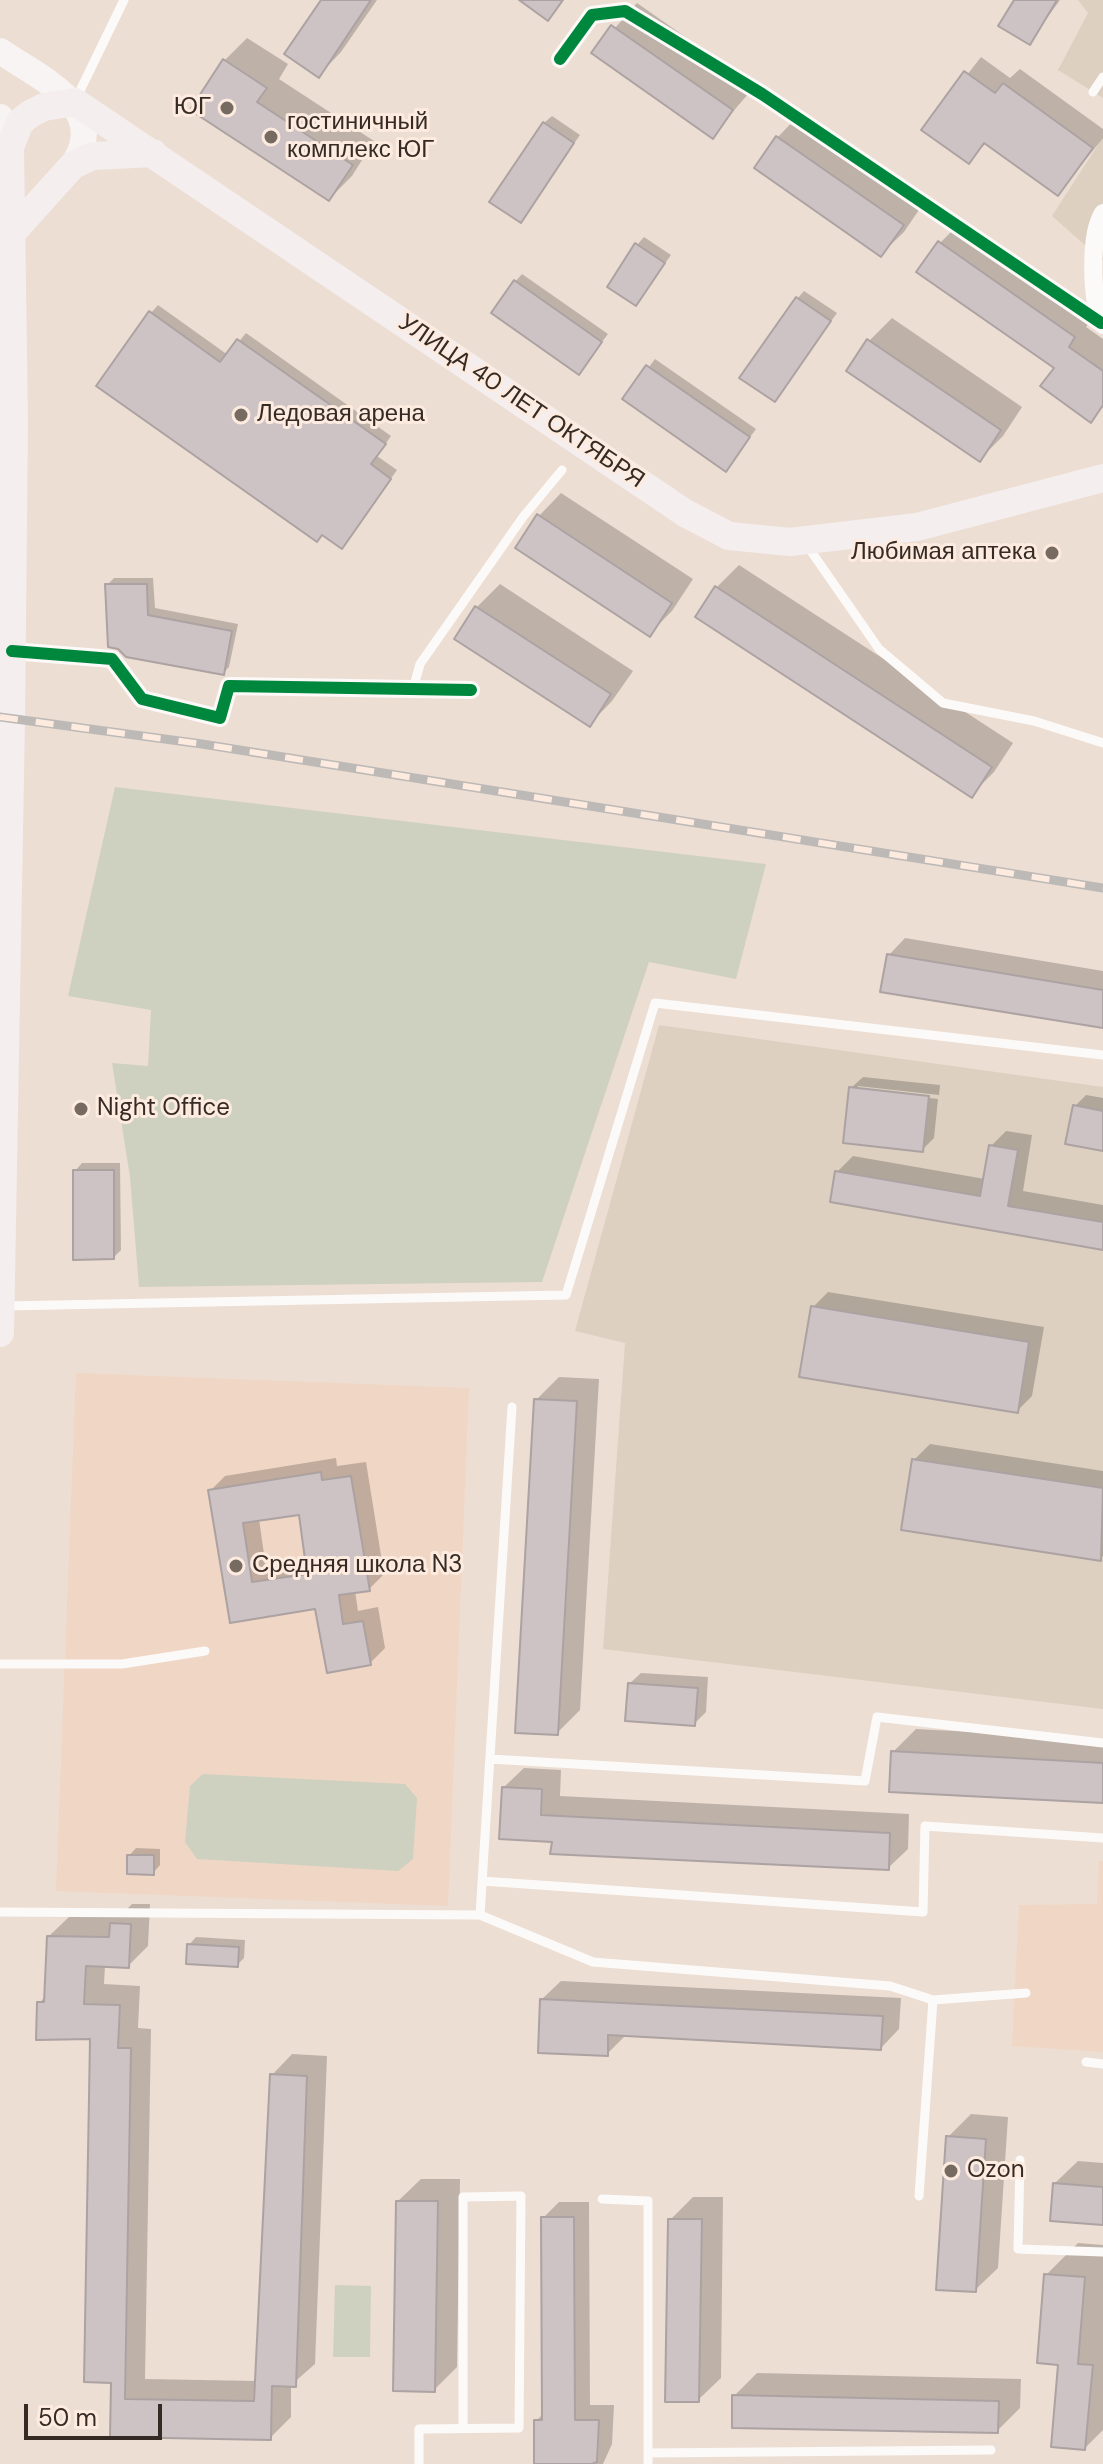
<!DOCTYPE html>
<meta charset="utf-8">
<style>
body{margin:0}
#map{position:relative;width:1103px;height:2464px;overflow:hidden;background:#edded3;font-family:"DM Sans",sans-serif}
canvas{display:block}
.scale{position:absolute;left:24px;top:2404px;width:138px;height:36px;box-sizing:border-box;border:4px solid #362b24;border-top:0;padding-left:10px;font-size:24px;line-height:28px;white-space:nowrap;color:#362b24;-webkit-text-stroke:6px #fdebdf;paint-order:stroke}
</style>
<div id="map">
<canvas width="1103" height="2464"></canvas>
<div class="scale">50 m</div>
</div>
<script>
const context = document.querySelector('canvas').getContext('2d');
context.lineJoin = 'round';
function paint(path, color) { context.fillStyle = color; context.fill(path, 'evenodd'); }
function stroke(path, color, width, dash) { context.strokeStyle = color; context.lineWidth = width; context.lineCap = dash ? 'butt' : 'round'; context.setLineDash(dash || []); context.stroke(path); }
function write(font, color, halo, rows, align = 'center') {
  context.font = font + ' "DM Sans",sans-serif'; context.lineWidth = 6; context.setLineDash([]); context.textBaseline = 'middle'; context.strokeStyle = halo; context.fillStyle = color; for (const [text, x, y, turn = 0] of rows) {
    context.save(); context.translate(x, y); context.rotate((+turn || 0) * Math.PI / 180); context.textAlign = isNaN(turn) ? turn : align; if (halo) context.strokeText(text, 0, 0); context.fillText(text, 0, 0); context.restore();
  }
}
const industrial = new Path2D(`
 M1078 0H1103V98L1058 70 1088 13Z
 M1103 137V261L1052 216Z
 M659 1025 1103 1087V1709L603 1649 625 1343 575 1331Z`);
const built = new Path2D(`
 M76 1373 469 1388 448 1906 56 1891Z
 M1099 1861H1103V2052L1012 2046 1019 1905 1097 1904Z`);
const green = new Path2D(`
 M115 787 766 864 736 979 649 962 542 1282 139 1287 130 1177 112 1063 148 1066 151 1010 68 996Z
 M203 1774 405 1784 417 1798 413 1859 398 1871 197 1859 185 1842 190 1786Z
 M335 2285 371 2286 370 2357H333Z`);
const shadow = new Path2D(`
 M323 0H377L341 52 319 75Z
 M1017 0H1060L1029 43Z
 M637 3 755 86 712 136 594 52Z
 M247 38 288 64 279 79 374 141 352 176 329 199 225 60Z
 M981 57 1010 78 1020 69 1103 129V138L1058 194 987 142 968 162 924 130Z
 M800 114 925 201 904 232 881 254 756 168 778 137Z
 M552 116 580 135 521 220 544 123Z
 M959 224 1093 317 1086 327 1103 339V407L1090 420 1056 367 940 243Z
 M644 237 671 255 636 304 637 245Z
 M522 274 608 334 579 372 515 282Z
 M804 291 837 313 774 400 797 299Z
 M158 305 228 355 246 333 391 436 377 456 397 470 348 539 151 313Z
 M892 318 1022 407 1003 436 980 459 869 341Z
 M655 359 756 429 732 462 625 399Z
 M561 493 693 579 672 611 649 634 539 516Z
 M739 565 1013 743 994 772 971 795 717 587Z
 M114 578H153L155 608 238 624 229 667 222 674 107 585Z
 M500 584 633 671 612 701 590 724 457 638 477 607Z
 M905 938 1103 971V1026L889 955Z
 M863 1077 940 1085 939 1095 858 1086V1090L938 1099 934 1138 922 1150 851 1088Z
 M1086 1095 1103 1098V1149L1075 1106Z
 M1006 1131 1032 1135 1023 1191 1103 1205V1248L837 1172 853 1156 985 1179 991 1146Z
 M82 1163H120L121 1250 114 1257 75 1171Z
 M828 1292 1044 1327 1032 1396 1017 1411 813 1307Z
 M559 1377 599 1379 580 1710 557 1733 536 1400Z
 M930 1444 1103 1471V1556L1100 1559 914 1460Z
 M336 1458 337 1466 366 1462 384 1574 369 1589 355 1591 358 1611 378 1607 385 1648 370 1663 317 1607 231 1621 210 1491 225 1476ZM300 1513 307 1562 266 1568 259 1519Z
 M641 1673 708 1677 706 1712 694 1724 629 1684Z
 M916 1729 1103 1739V1801L893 1752Z
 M524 1768 561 1770 560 1796 909 1814 908 1849 888 1868 554 1840 504 1787Z
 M136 1848 160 1849V1865L153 1873 129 1856Z
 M132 1904H150L148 1946 128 1966 105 1965 104 1984 140 1986 138 2028 151 2029 145 2379 257 2381 272 2075 292 2054 327 2056 315 2364 291 2385V2417L270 2438 112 2435 113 2381 92 2037 39 2003 46 1996 49 1936 70 1916 119 1917Z
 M196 1937 245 1940 244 1958 237 1965 189 1945Z
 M561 1981 901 1998 899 2029 881 2048 625 2036 607 2054 542 1999Z
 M971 2114 1008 2117 998 2268 975 2290 948 2137Z
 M1078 2161 1103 2163V2223L1055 2183Z
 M421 2179H460L457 2367 434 2390 398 2201Z
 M693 2197H723L721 2378 698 2400 670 2220Z
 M559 2202H589L590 2405H614L612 2444 603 2464H536V2421L543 2414V2218Z
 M1078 2243 1103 2245V2430L1085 2448 1060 2363 1046 2275Z
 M757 2373 1021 2379 1020 2408 997 2431 734 2396Z`);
const building = new Path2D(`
 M321 0H371L319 78 284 54Z
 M519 0H563L548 21Z
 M1014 0H1057L1030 45 998 26Z
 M611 25 733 110 713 139 591 53Z
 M223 59 267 88 257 102 353 165 329 201 190 110Z
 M964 71 995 93 1003 83 1093 148 1058 196 984 143 969 164 921 130Z
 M543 122 574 143 521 223 489 202Z
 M776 136 904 225 881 257 754 168Z
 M938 241 1075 337 1069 347 1103 371V405L1091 423 1040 386 1054 368 916 272Z
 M635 243 665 263 636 306 607 287Z
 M514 280 602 342 579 375 491 313Z
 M796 297 831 321 775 402 739 378Z
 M149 311 220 362 237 339 386 444 371 464 391 479 342 549 322 535 317 542 96 386Z
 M867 339 1001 430 980 462 846 371Z
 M646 365 750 437 726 472 622 399Z
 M537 514 672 603 650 637 515 548Z
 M105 584H147L148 615 232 631 224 675 126 657 118 649 108 647Z
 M715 586 992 767 972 798 695 617Z
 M475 606 611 694 590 727 454 639Z
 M887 954 1103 990V1028L880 992Z
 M849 1087 929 1096 923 1152 843 1143Z
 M1073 1105 1103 1111V1151L1065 1144Z
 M989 1145 1018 1150 1008 1206 1103 1222V1250L830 1202 835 1171 980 1196Z
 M73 1170H114V1259L73 1260Z
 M811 1306 1029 1342 1018 1413 799 1377Z
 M534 1399 577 1401 558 1735 515 1733Z
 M912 1459 1103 1488 1101 1561 901 1530Z
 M321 1472 322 1480 351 1476 370 1591 339 1595 343 1624 363 1621 371 1665 327 1673 315 1609 230 1623 208 1490ZM299 1515 307 1574 252 1582 243 1523Z
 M628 1683 698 1688 695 1726 625 1721Z
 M891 1751 1103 1763V1803L889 1792Z
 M502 1787 542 1789 541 1815 890 1833 889 1870 550 1854 552 1842 499 1839Z
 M127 1855H154V1875L127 1874Z
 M110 1923 131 1924 129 1968 86 1966 84 2004 120 2005 118 2048H131L125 2399 254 2401 270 2074 307 2076 296 2387 272 2386 271 2440 110 2437 111 2383 84 2382 90 2039 36 2040 37 2002H44L47 1936 109 1937Z
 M187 1944 239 1947 238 1967 186 1964Z
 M540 1999 883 2016 881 2050 608 2035V2056L538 2053Z
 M946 2136 986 2139 976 2292 936 2290Z
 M1053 2183 1103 2187V2225L1050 2221Z
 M396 2201H438L435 2392 393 2391Z
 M541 2217H574L575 2420H599L597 2462 592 2464H534V2420H542Z
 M668 2219H702L699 2402H665Z
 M1044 2274 1085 2277 1078 2364 1093 2365 1085 2450 1051 2447 1058 2365 1037 2363Z
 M732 2395 999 2401 998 2433 732 2428Z`);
const service = new Path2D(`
 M1093 92 1103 77
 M75 101 124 0
 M806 544 879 649 943 703 1034 721 1103 743
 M413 689 420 664 523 517 562 470
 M4 1306 566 1295 655 1003 1103 1055
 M0 1664H122L205 1651
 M490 1759 865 1781 877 1717 1103 1743
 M482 1881 923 1912 925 1826 1103 1838
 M0 1912 480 1915 512 1407
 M480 1915 593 1962 890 1986 933 2000 1026 1993
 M1086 2062 1103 2064
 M1020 2160 1018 2249 1103 2252
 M919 2196 933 2000
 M602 2199 648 2201V2464
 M648 2453 991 2450
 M419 2464V2429L519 2428 521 2196 463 2197V2428`);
const minor = new Path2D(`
 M560 59 592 15 625 11 762 94 1101 323
 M1103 213C1089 235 1091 303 1103 325
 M12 651 112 659 142 699 220 718 229 686 471 690`);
const secondary = new Path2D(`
 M0 51C39 78 111 107 73 165
 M0 117 10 147`);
const primary = new Path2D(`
 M9 236 73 165 93 156 153 153
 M0 1333 11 719 14 423 10 147 20 122 30 114 44 107 75 102 685 513 729 536 790 542 917 527 1103 478`);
const rail = new Path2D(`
 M0 717 202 744 1103 888`);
const cycleway = new Path2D(`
 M560 59 592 15 625 11 762 94 1101 323
 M12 651 112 659 142 699 220 718 229 686 471 690`);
const markers = [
 [227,108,8,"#766a61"],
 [271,137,8,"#766a61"],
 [241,415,8,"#766a61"],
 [1052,553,8,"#766a61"],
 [81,1109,8,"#766a61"],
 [236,1566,8,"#766a61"],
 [951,2171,8,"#766a61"]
];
const poiNames = [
 ["ЮГ",211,108,"right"],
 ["гостиничный",287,123],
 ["комплекс ЮГ",287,151],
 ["Ледовая арена",257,415],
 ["Любимая аптека",1036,553,"right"],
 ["Night Office",97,1109],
 ["Средняя школа N3",252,1566],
 ["Ozon",967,2171]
];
const streetNames = [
 ["УЛИЦА 40 ЛЕТ ОКТЯБРЯ",521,402,34]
];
paint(industrial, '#ddd0c0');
paint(built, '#f0d6c4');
paint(green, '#cfd1c0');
paint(shadow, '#0003');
paint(building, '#cdc2c4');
stroke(building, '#aca2a2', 2);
stroke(service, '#fcfaf8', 9);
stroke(minor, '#fcfaf8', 18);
stroke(secondary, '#f8f4f3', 26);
stroke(primary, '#f5eeef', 28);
stroke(rail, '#bdb9b7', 9);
stroke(rail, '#fdebdf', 6, [18]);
stroke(cycleway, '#00873e', 12);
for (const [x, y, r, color] of markers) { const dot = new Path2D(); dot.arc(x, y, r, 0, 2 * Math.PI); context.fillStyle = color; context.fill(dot); stroke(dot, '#fdebdf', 3); }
write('24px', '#362b24', '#fdebdf', poiNames, 'left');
write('24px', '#362b24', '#fdebdf', streetNames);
</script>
